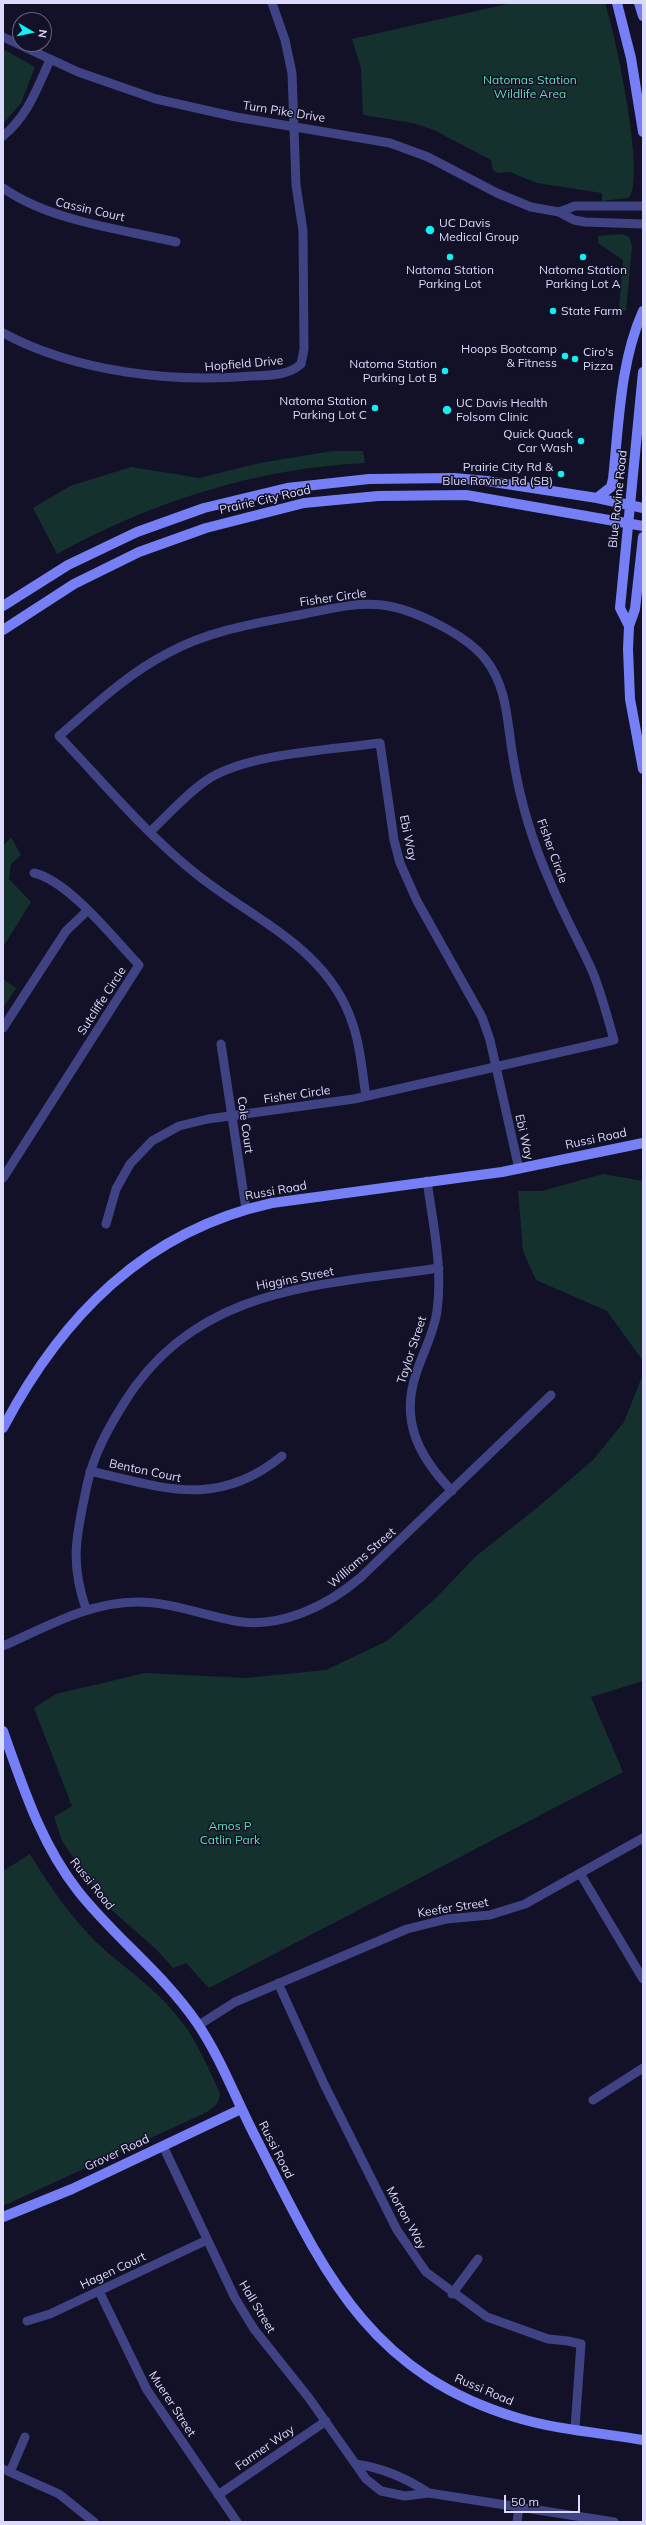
<!DOCTYPE html>
<style>
body{margin:0}
#map{position:relative;width:646px;height:2525px;overflow:hidden;background:#131127;font-family:Mulish,sans-serif}
canvas{display:block}
.frame{position:absolute;inset:0;border:4px solid #dbdafd;pointer-events:none}
.north{position:absolute;left:12px;top:12px;width:40px;height:40px;box-sizing:border-box;background:#131127;border:1px solid #63617d;border-radius:50%;rotate:99deg;font-size:11px;font-weight:700;line-height:16px;text-align:center;color:#dbdafd}
.north::after{content:'';display:block;margin:auto;width:14px;height:18px;background:#12eef1;clip-path:polygon(50% 0,100% 100%,50% 72%,0 100%)}
.scale{position:absolute;left:504px;top:2495px;width:76px;height:18px;box-sizing:border-box;border:2px solid #dbdafd;border-top:0;padding-left:5px;font-size:12px;line-height:14px;white-space:nowrap;color:#dbdafd;-webkit-text-stroke:3px #131127;paint-order:stroke}
</style>
<div id="map">
<canvas width="646" height="2525"></canvas>
<div class="frame"></div>
<div class="north">N</div>
<div class="scale">50 m</div>
</div>
<script>
const context = document.querySelector('canvas').getContext('2d');
context.lineJoin = 'round';
function paint(path, color) { context.fillStyle = color; context.fill(path, 'evenodd'); }
function stroke(path, color, width, dash) { context.strokeStyle = color; context.lineWidth = width; context.lineCap = dash ? 'butt' : 'round'; context.setLineDash(dash || []); context.stroke(path); }
function write(font, color, halo, rows, align = 'center') {
  context.font = font + ' Mulish,sans-serif'; context.lineWidth = 3; context.setLineDash([]); context.textBaseline = 'middle'; context.strokeStyle = halo; context.fillStyle = color; for (const [text, x, y, turn = 0] of rows) {
    context.save(); context.translate(x, y); context.rotate((+turn || 0) * Math.PI / 180); context.textAlign = isNaN(turn) ? turn : align; if (halo) context.strokeText(text, 0, 0); context.fillText(text, 0, 0); context.restore();
  }
}
const green = new Path2D(`
 M512 3H605C615 34 646 176 629 198L602 201V193L537 183 510 172 498 173 493 170 491 160 434 130 413 123 363 115 361 68 352 39Z
 M3 49 35 67 21 103 3 124Z
 M623 234 629 237 632 246 626 311 619 310 623 260 598 243V236Z
 M332 451H363L365 463C257 468 151 502 57 554L33 508 70 486 131 467 199 478 260 463Z
 M11 837 21 855 11 864 9 879 31 902 3 947V846Z
 M3 979 16 988 3 1008Z
 M603 1174 643 1181V1361L607 1311 536 1280 523 1251 518 1191H542Z
 M643 1374V1681L591 1697 623 1772 209 1988 186 1963 173 1968 156 1949 107 1906 62 1841 54 1817 72 1806 34 1708 56 1694 145 1673 245 1678 326 1670 387 1641 436 1598 475 1557 538 1507 593 1460 624 1422Z
 M30 1854C51 1889 76 1925 107 1952 131 1972 157 1991 177 2016 196 2038 207 2066 220 2093 219 2104 215 2106 207 2112L3 2206V1871Z`);
const street = new Path2D(`
 M3 37 78 72 156 99 236 117 390 143 428 157 497 193 531 207 559 212 574 220 585 222 643 224
 M3 136C28 116 37 88 50 60
 M3 188C50 221 120 229 176 242
 M559 212 575 206H643
 M3 333C76 372 171 383 252 376 269 375 288 376 301 364L304 349 303 231 296 185 292 73 285 40 272 3
 M151 831C170 813 188 792 210 778 252 753 330 750 380 743L394 840 400 863 417 901 482 1017 490 1040 519 1169
 M3 1028 66 931 87 911
 M221 1044 246 1209
 M3 1178 139 965C114 939 69 881 34 873
 M427 1181C433 1224 443 1268 437 1311 434 1333 423 1352 416 1374 400 1421 419 1457 452 1491
 M106 1224 116 1189 130 1164 152 1141 179 1126 208 1119 354 1099 614 1040C607 1016 601 991 591 968 578 940 563 913 551 884 533 844 520 801 513 757 507 724 508 688 486 660 467 635 414 609 382 605 356 602 330 609 304 614 257 623 210 630 168 653 127 674 94 706 59 736 103 782 145 833 195 873 253 920 329 948 353 1025 361 1048 362 1072 366 1096
 M90 1471C164 1488 217 1509 282 1456
 M86 1609C69 1560 77 1534 87 1485 94 1454 107 1430 124 1403 197 1286 316 1286 439 1268
 M3 1646C46 1627 89 1602 137 1602 171 1602 202 1615 235 1621 280 1629 327 1606 360 1578L551 1395
 M581 1875 643 1979
 M278 1983 324 2084 397 2230 426 2272 487 2317 548 2339 568 2341 581 2344 575 2428
 M199 2025 235 2002 407 1929 447 1919 490 1915 525 1904 643 1838
 M593 2100 643 2068
 M163 2146 235 2298 254 2329 309 2398 366 2479 381 2491 405 2496 429 2493 614 2522
 M99 2291 147 2390 237 2522
 M452 2294 478 2259
 M27 2321 50 2314 207 2240
 M356 2464C384 2468 406 2478 429 2493
 M3 2469 59 2494 94 2522
 M10 2472 25 2437
 M218 2495 326 2421
 M517 2522 519 2507`);
const secondary = new Path2D(`
 M617 3 631 58 643 132
 M639 3 643 16
 M597 498 611 487 613 479C619 423 620 362 643 311
 M643 537 635 609 629 626 628 649 630 699 643 769
 M3 606 68 565 137 532 204 508 287 488 369 479 454 478 487 481 597 498 643 508
 M629 626 620 608 643 372
 M3 630 74 584 139 552 206 528 304 503 378 496 466 495 643 526
 M3 1428C62 1316 145 1231 272 1203L502 1172 643 1143
 M3 1731C23 1787 41 1844 78 1891 115 1938 163 1973 197 2023 221 2058 237 2102 257 2140 323 2270 367 2373 518 2418 558 2430 602 2433 643 2440
 M3 2217 72 2189 241 2109`);
const markers = [
 [430,230,5,"#12eef1"],
 [450,257,4,"#12eef1"],
 [583,257,4,"#12eef1"],
 [553,311,4,"#12eef1"],
 [565,356,4,"#12eef1"],
 [575,359,4,"#12eef1"],
 [445,371,4,"#12eef1"],
 [375,408,4,"#12eef1"],
 [447,410,5,"#12eef1"],
 [581,441,4,"#12eef1"],
 [561,474,4,"#12eef1"]
];
const parkNames = [
 ["Natomas Station",530,80],
 ["Wildlife Area",530,94],
 ["Amos P",230,1826],
 ["Catlin Park",230,1840]
];
const streetNames = [
 ["Turn Pike Drive",284,112,9],
 ["Cassin Court",90,210,13],
 ["Hopfield Drive",244,364,-5],
 ["Blue Ravine Road",618,499,-84],
 ["Prairie City Road",265,500,-13],
 ["Fisher Circle",333,598,-8],
 ["Ebi Way",408,838,78],
 ["Fisher Circle",552,851,70],
 ["Sutcliffe Circle",102,1001,-57],
 ["Fisher Circle",297,1095,-8],
 ["Cole Court",245,1125,82],
 ["Ebi Way",524,1137,77],
 ["Russi Road",596,1139,-12],
 ["Russi Road",276,1191,-10],
 ["Higgins Street",295,1279,-11],
 ["Taylor Street",412,1350,-72],
 ["Benton Court",145,1471,12],
 ["Williams Street",362,1558,-41],
 ["Russi Road",92,1884,51],
 ["Keefer Street",453,1908,-9],
 ["Russi Road",276,2150,63],
 ["Grover Road",117,2153,-25],
 ["Morton Way",406,2218,61],
 ["Hagen Court",113,2271,-25],
 ["Hall Street",257,2307,59],
 ["Russi Road",484,2390,23],
 ["Muerer Street",172,2404,57],
 ["Farmer Way",265,2448,-35]
];
const poiNames = [
 ["UC Davis",439,223,"left"],
 ["Medical Group",439,237,"left"],
 ["Natoma Station",450,270,"center"],
 ["Parking Lot",450,284,"center"],
 ["Natoma Station",583,270,"center"],
 ["Parking Lot A",583,284,"center"],
 ["State Farm",561,311,"left"],
 ["Hoops Bootcamp",557,349],
 ["& Fitness",557,363],
 ["Ciro's",583,352,"left"],
 ["Pizza",583,366,"left"],
 ["Natoma Station",437,364],
 ["Parking Lot B",437,378],
 ["Natoma Station",367,401],
 ["Parking Lot C",367,415],
 ["UC Davis Health",456,403,"left"],
 ["Folsom Clinic",456,417,"left"],
 ["Quick Quack",573,434],
 ["Car Wash",573,448],
 ["Prairie City Rd &",553,467],
 ["Blue Ravine Rd (SB)",553,481]
];
paint(green, '#15312e');
stroke(street, '#3f4383', 9);
stroke(secondary, '#777ff7', 10);
for (const [x, y, r, color] of markers) { const dot = new Path2D(); dot.arc(x, y, r, 0, 2 * Math.PI); context.fillStyle = color; context.fill(dot); stroke(dot, '#131127', 1.5); }
write('12px', '#69d9b4', '#131127', parkNames);
write('12px', '#dbdafd', '#131127', streetNames);
write('12px', '#dbdafd', '#131127', poiNames, 'right');
</script>
